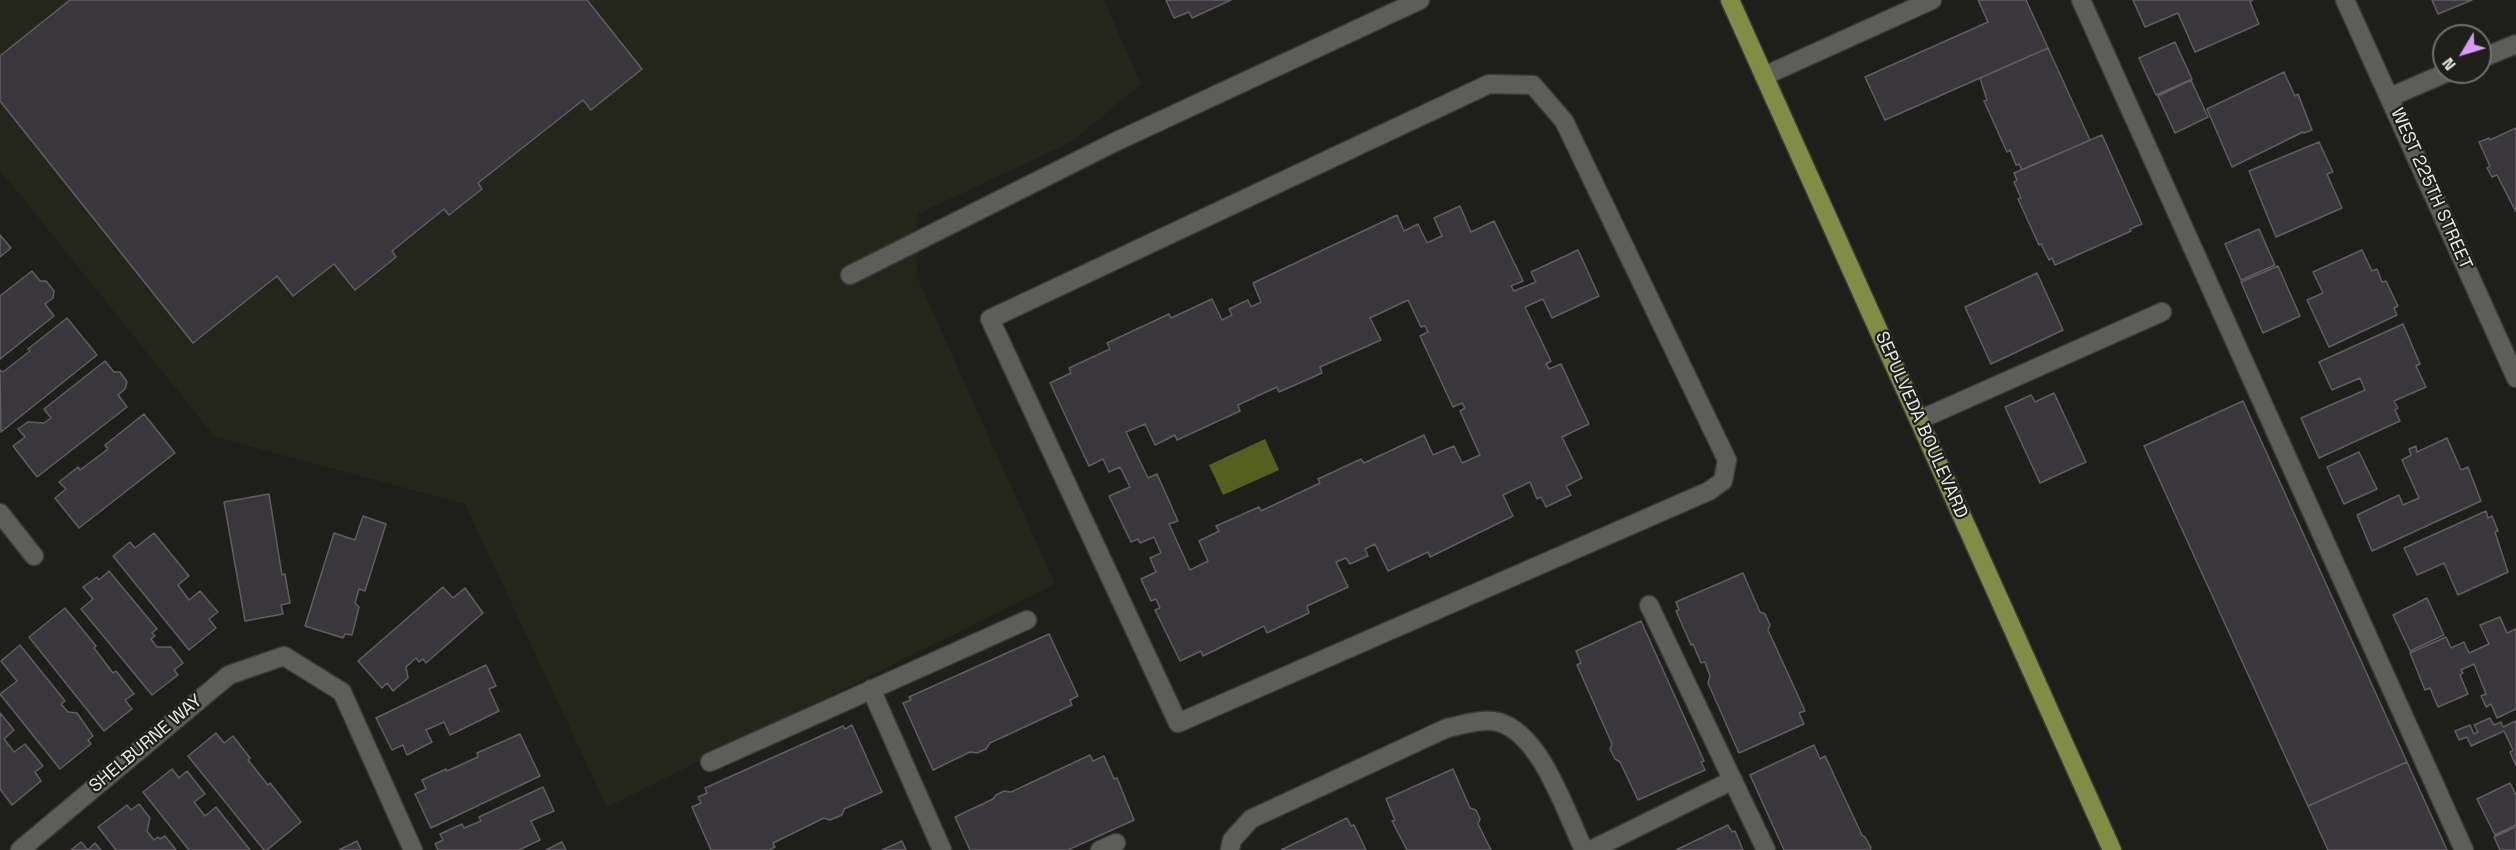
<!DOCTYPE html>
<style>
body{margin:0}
#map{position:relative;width:2516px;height:850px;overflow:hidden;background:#1e1f1b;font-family:"Space Grotesk",sans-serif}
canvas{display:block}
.north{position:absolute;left:2432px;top:24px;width:60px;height:60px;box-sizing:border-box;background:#1e1f1b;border:2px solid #70716d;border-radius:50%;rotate:232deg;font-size:16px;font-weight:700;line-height:24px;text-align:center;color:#eaebe8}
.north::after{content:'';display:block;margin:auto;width:21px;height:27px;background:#d89af8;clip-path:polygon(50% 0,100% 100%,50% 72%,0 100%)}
</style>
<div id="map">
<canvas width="2516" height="850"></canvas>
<div class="north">N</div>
</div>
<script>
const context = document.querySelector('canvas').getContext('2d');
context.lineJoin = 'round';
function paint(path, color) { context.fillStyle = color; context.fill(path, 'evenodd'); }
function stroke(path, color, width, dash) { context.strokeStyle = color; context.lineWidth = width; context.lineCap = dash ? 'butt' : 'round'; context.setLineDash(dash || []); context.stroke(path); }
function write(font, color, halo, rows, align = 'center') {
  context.font = font + ' "Space Grotesk",sans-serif'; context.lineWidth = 4.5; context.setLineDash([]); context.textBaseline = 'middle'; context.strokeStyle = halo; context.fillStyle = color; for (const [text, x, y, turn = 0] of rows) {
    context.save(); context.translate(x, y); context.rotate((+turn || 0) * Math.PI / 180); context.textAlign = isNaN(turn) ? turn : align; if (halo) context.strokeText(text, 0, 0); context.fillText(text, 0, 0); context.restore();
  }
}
const built = new Path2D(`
 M0 0H1104L1141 84 1071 142 918 214 917 277 1055 584 607 807 465 504 215 437 0 170Z`);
const water = new Path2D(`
 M1265 439 1279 470 1223 495 1209 465Z`);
const building = new Path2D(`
 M70 0H587L642 69 591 110 583 100 478 183 482 189 449 215 444 209 392 251 396 257 355 290 334 264 293 296 277 276 193 343 0 101V56Z
 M1166 0H1231L1192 18 1189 12 1174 18Z
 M1978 0H2026L2048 48 1885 120 1865 77 1988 22Z
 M2133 0H2253L2250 2 2259 24 2195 52 2178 13 2145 27Z
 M2432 0H2472L2438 14Z
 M2175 42 2192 79 2156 95 2139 58Z
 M2048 48 2090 140 2022 170 2019 164 2016 165 2010 150 2007 152 1984 101 1987 100 1980 78Z
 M2284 72 2295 96 2298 94 2312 130 2304 133 2303 132 2232 167 2207 109Z
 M2191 80 2208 117 2175 133 2158 96Z
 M2516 128V212L2497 175 2492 177 2487 168 2490 166 2479 142 2489 138 2490 140Z
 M2102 135 2142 224 2130 229 2131 231 2055 265 2052 258 2049 260 2041 244 2039 245 2018 199 2021 198 2014 182 2017 180 2014 173Z
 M2319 142 2333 172 2327 174 2342 208 2276 237 2249 171Z
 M1460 206 1471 232 1494 221 1523 281 1511 286 1514 291 1536 282 1531 272 1578 250 1599 296 1552 318 1543 299 1525 307 1551 361 1546 364 1549 369 1561 364 1589 424 1562 437 1582 478 1566 486 1571 495 1546 507 1541 497 1537 499 1530 482 1503 495 1513 516 1430 557 1428 552 1388 571 1375 544 1365 549 1368 556 1350 564 1346 558 1336 562 1348 587 1307 606 1309 613 1267 633 1264 626 1203 656 1201 651 1180 661 1155 610 1160 608 1156 599 1151 601 1141 579 1156 572 1150 558 1161 553 1154 537 1140 543 1138 539 1131 542 1109 496 1130 487 1120 467 1109 472 1103 459 1089 466 1050 383 1071 373 1069 368 1110 349 1107 343 1169 314 1171 318 1212 299 1222 320 1232 315 1229 309 1248 300 1251 307 1261 302 1253 283 1397 215 1404 231 1418 224 1427 243 1442 236 1434 218ZM1408 300 1421 327 1425 326 1428 332 1420 336 1453 407 1462 403 1465 408 1460 411 1480 455 1462 463 1454 446 1433 455 1424 435 1364 463 1361 459 1318 479 1320 483 1261 511 1259 507 1216 526 1219 531 1199 541 1208 561 1190 570 1169 524 1178 521 1157 474 1148 478 1126 432 1145 424 1155 445 1175 435 1177 440 1240 411 1238 405 1277 387 1279 392 1322 373 1320 367 1381 340 1370 318Z
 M2259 229 2275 265 2241 280 2225 244Z
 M0 235 11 248 0 257Z
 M2362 250 2372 271 2377 269 2382 282 2386 281 2398 306 2394 308 2397 315 2329 347 2307 300 2323 293 2313 272Z
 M2278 266 2300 316 2263 333 2241 282Z
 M32 271 40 281H46L54 291 53 298 45 304 54 316 0 359V296Z
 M2037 273 2063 330 1991 364 1965 307Z
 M67 318 97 355 1 432 0 370 3 372 30 351 28 349Z
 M2403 324 2420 364 2416 366 2426 387 2394 401 2398 408 2395 410 2400 421 2319 458 2301 418 2365 390 2360 378 2332 390 2319 362Z
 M105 361 114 372H120L127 382 125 389 118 395 127 407 37 477 13 446 25 437 18 429 28 422 44 423 51 418 44 409Z
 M2054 393 2086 462 2040 483 2005 407 2031 395 2035 402Z
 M2243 401 2407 762 2308 806 2144 446Z
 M144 414 175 453 79 528 55 498 66 489 59 482 78 467 80 470 108 449 105 445Z
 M2447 438 2461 470 2468 467 2481 501 2372 551 2357 515 2399 495 2403 505 2419 498 2402 460 2411 455 2409 449 2416 446 2417 452Z
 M2359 452 2377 489 2344 504 2327 467Z
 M269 494 282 575 285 574 290 603 281 605 283 614 245 621 224 502Z
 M2486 511 2488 518 2492 516 2498 531 2495 532 2508 572 2458 595 2444 563 2417 575 2404 548Z
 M363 516 386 524 365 591 359 589 355 603 359 607 352 635 345 634 343 638 305 626 334 533 355 540Z
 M154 533 189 576 178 585 189 600 200 591 218 612 209 619 216 628 189 650 113 556 130 542 135 548Z
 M109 571 157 629 152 633 155 636 151 639 157 647H171L183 663 174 670 178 675 152 695 81 609 93 599 83 587 97 577 99 580Z
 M1743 573 1760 612 1765 614 1770 625 1768 630 1805 711 1799 713 1804 724 1739 753 1708 683 1710 676 1705 662 1701 663 1693 644 1691 645 1676 611 1679 610 1676 602Z
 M443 587 453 598 465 588 483 613 426 663 423 659 419 662 416 658 406 667 408 678 393 691 387 683 382 688 358 661Z
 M2427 598 2444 635 2410 651 2393 615Z
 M65 608 96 646 94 648 113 673 116 671 134 694 125 700 132 709 104 731 29 637Z
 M2500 617 2507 633 2516 629V709L2497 718 2491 704 2486 707 2481 696 2486 694 2474 664 2461 670 2463 673 2460 675 2468 694 2438 707 2430 688 2425 690 2410 653 2446 637 2451 648 2464 642 2469 653 2489 644 2480 625Z
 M1641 621 1704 761 1701 762 1705 770 1638 800 1620 762 1615 759 1610 749 1612 744 1577 665 1581 663 1576 651Z
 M1049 634 1078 696 1070 700 1072 705 990 743 986 749 977 753 970 752 933 770 903 703 911 700 909 697Z
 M20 645 65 701 61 704 68 712 77 713 93 736 88 740 91 744 60 769 0 694 17 681 1 661Z
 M486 665 496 686 489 689 499 711 450 735 444 722 426 730 432 742 407 755 403 745 392 750 376 718Z
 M0 713 14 730 4 739 14 752 25 744 43 766 35 772 41 781 12 805 0 789Z
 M2490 718 2494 725 2501 722 2503 727 2516 721V766L2510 752 2513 750 2504 731 2471 746 2467 737 2459 740 2455 731 2470 725 2474 734 2478 732 2474 725Z
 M852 725 882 792 844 809 842 815 830 820 824 818 773 843 775 847 769 850H711L692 807 701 803 698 797 707 793 705 788 843 726 845 729Z
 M216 733 224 743 233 736 250 758 248 760 268 785 270 783 301 822 267 850H264L188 756Z
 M520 734 540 776 431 828 415 794 426 789 422 780 446 769 447 771 478 757 477 753Z
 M1814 745 1820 759 1825 756 1862 835 1865 837 1871 848 1870 850H1784L1750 775Z
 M1090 755 1093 761 1104 756 1114 779 1117 778 1134 820 1068 850H970L955 817 993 799 996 795 1004 791 1011 792Z
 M2407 762 2447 850H2328L2308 806Z
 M172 769 179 778 187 771 205 794 194 802 205 816 216 807 250 850H189L143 792Z
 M1453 769 1470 808 1476 810 1480 819 1478 824 1491 850H1407L1392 821 1395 820 1386 799Z
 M2510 783 2516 795V825L2495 835 2477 799Z
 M543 787 554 811 531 821 540 840 519 850H438L435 844 443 840 440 834 462 824 464 828 481 821 479 817Z
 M139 804 150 818 147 831 154 840 158 837 160 839 165 836 176 850H116L98 827 127 805 131 810Z
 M1347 818 1351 826 1354 825 1366 850H1281Z
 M1728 825 1732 832 1735 831 1743 850H1676Z
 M2516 827V850H2500L2494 837Z
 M357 841 361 850H339Z
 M902 841 906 850H882Z
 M81 842 88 850 95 843 101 850H71Z
 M562 842 566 850H546Z`);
const minor = new Path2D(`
 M2081 0 2464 850
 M2345 0 2516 378
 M2480 59 2516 44
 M1764 76 1932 0
 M1489 84 1533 85 1564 121 1727 460 1723 481 1709 491 1178 723 990 319Z
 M2390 97 2448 72
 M850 275 1115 142 1420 0
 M1919 420 2162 312
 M0 513 34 556
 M1649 605 1766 850
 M871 689 942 850
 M710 762 1027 620
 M20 850 229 675 284 656 342 692 413 850
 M1100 850 1116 843
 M1230 850 1232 840 1251 819 1447 728C1462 725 1483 718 1498 722 1541 733 1566 813 1584 850
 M1591 850 1733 780`);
const major = new Path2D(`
 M1730 0 2112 850`);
const streetNames = [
 ["WEST 225TH STREET",2431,189,66],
 ["SEPULVEDA BOULEVARD",1921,425,66],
 ["SHELBURNE WAY",146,744,-40]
];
paint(built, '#24261c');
paint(water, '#56601e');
paint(building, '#39373b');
stroke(building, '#615e63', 1.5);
stroke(minor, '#3a3b38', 21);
stroke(major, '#3a3b38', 21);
stroke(minor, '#5d5e59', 18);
stroke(major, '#818c45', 18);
write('18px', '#eaebe8', '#1e1f1b', streetNames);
</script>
